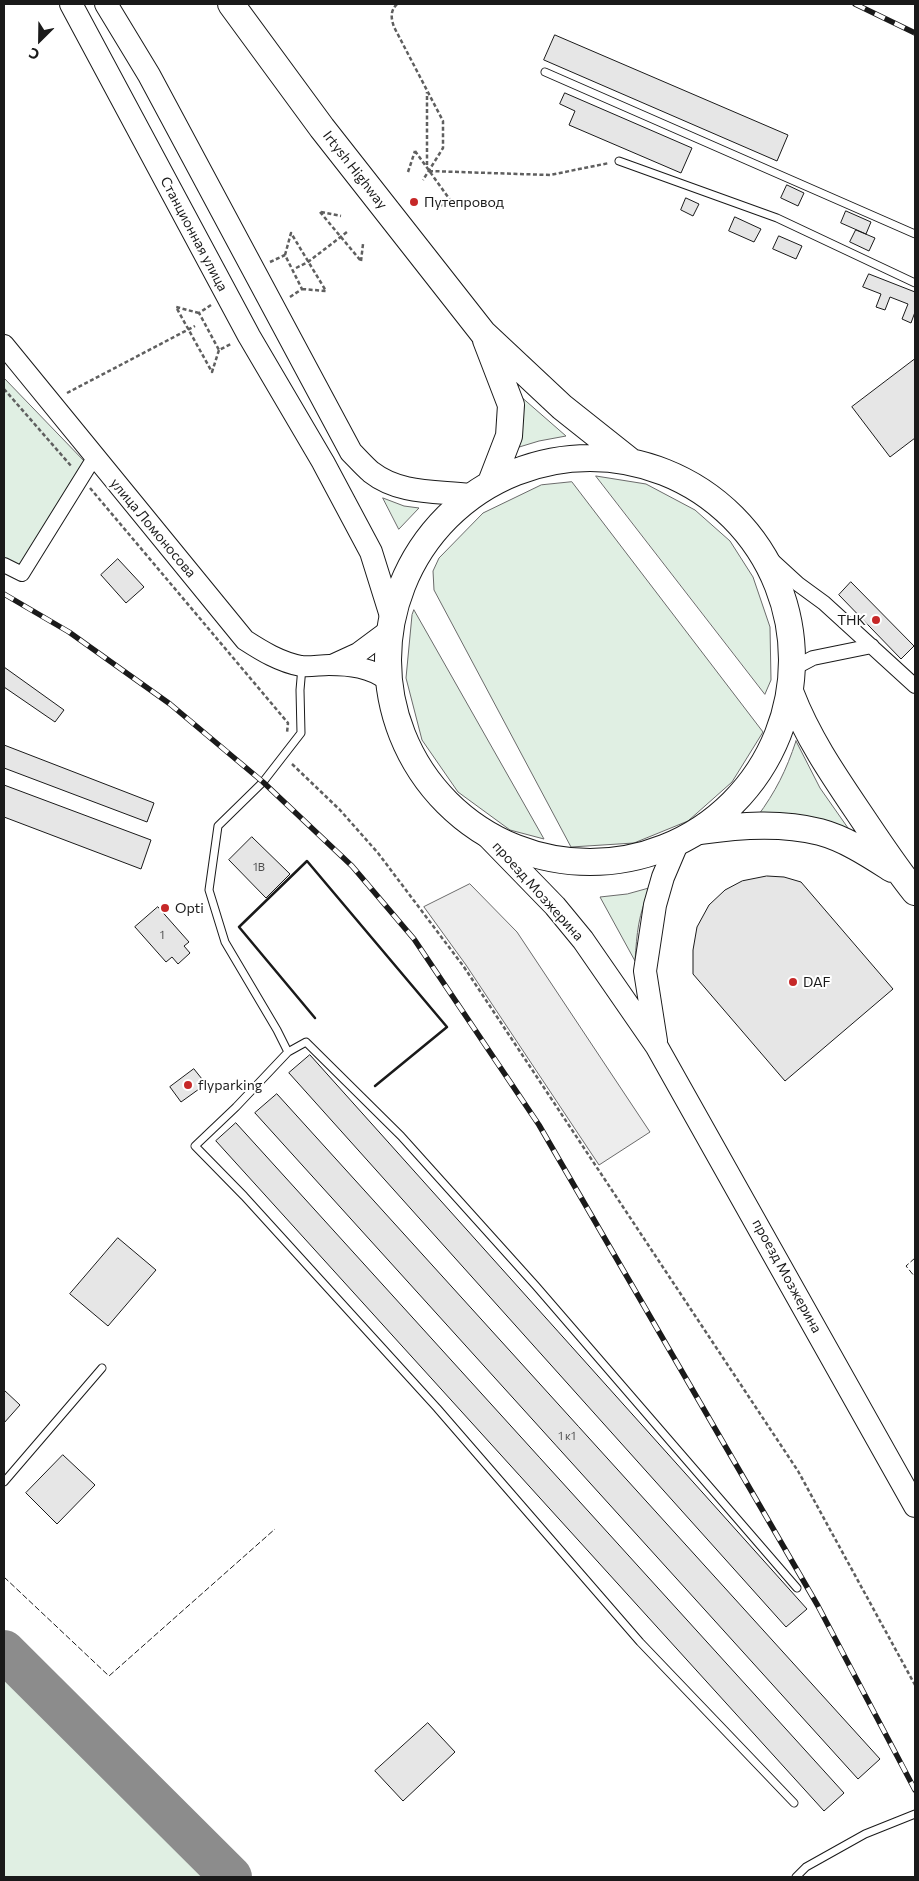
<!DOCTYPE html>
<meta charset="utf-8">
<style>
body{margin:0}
#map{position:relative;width:919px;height:1881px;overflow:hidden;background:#fff;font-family:Commissioner,sans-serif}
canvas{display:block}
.frame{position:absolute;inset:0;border:5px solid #1a1a1a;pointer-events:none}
.north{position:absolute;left:15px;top:15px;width:50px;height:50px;-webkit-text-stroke:4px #fff;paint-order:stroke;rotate:203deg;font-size:14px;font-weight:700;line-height:20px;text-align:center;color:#1a1a1a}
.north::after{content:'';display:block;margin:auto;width:18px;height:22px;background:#1a1a1a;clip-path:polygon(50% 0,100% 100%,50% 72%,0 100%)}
</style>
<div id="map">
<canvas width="919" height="1881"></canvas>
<div class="frame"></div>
<div class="north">С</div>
</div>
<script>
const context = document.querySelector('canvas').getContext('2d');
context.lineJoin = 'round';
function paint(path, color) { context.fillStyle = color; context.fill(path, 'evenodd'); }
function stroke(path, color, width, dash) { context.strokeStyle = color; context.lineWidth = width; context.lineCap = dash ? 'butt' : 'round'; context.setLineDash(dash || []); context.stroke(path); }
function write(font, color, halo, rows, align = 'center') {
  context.font = font + ' Commissioner,sans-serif'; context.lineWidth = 4; context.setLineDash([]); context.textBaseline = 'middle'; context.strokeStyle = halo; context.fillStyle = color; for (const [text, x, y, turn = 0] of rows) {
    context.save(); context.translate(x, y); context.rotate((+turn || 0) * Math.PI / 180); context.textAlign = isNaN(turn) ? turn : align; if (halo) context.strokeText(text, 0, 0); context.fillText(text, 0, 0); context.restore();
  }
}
const green = new Path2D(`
 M4 378 86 463 20 566 4 558Z
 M519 395 566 436 539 441 516 448Z
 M596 476 646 484 695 510 730 541 753 577 770 627 771 680 765 694Z
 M572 482 763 732 732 782 688 821 634 843 571 847 434 590 433 571 439 558 483 513 541 485Z
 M383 498 404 506 419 508 399 529Z
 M414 610 544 839 510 830 458 792 422 740 406 678 412 615Z
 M796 741 820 788 855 838 757 817C776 791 786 771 796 741Z
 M650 888C638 916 637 932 635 961L600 897 627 894Z
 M4 1672 209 1877H4Z`);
const parking = new Path2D(`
 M470 884 517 932 650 1132 599 1165 466 965 424 907Z`);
const taxiway = new Path2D(`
 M4 1651 231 1877`);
const building = new Path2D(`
 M555 35 788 135 777 161 544 60Z
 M565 93 692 148 681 173 569 125 575 111 560 104Z
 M787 185 804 193 798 206 781 198Z
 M686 198 699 204 693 216 681 210Z
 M846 211 871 222 866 234 841 223Z
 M735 217 761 229 754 242 729 231Z
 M856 230 875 238 869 251 850 242Z
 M779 236 802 246 796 259 773 249Z
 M869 274 915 292V312L911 323 902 319 908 304 890 297 885 310 876 307 881 294 863 287Z
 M915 359V438L890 457 852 407Z
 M118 559 144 587 126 603 101 575Z
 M851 582 914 646 901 659 839 595Z
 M4 667 64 710 55 722 4 687Z
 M4 745 154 803 147 822 4 768Z
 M4 785 151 840 141 869 4 817Z
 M252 837 290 874 266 898 229 860Z
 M767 876 784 877 801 882 893 989 785 1081 693 974V950L697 927 709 905 725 890 742 881Z
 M158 907 189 942 184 946 190 953 178 964 172 957 166 962 135 927Z
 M310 1055 807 1609 786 1627 289 1073Z
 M194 1069 206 1084 181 1102 170 1087Z
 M277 1094 880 1759 858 1779 255 1113Z
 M236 1123 844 1793 824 1811 216 1141Z
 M118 1238 156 1270 108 1326 70 1294Z
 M4 1390 20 1405 4 1423Z
 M63 1455 95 1485 57 1524 26 1493Z
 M428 1723 455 1752 403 1801 375 1771Z`);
const path = new Path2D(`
 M397 4C390 11 391 18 394 27L443 121V148L423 180
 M415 151 453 204
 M427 165V92
 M429 171 550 175 609 163
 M408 172 415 151
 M432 206 453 204
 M320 212 361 261
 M321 212 341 216
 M285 255 291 233 326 291 302 289
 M361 261 363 244
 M270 262 285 255 302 289 290 297
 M296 268 308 262 347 232
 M211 305 199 313 219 350 231 344
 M199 313 176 307 212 372 219 350
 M4 389 72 467
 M67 393 195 326
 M90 488 288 723 287 733
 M292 764 340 810 378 853 464 967 798 1471 915 1685`);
const lane = new Path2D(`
 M545 72 915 234
 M619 161 777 218 915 283
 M302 667 300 690 301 733 263 782 218 826 209 890 225 942 277 1030 288 1052 236 1107 195 1146 244 1196 437 1408 640 1642 794 1803
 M288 1052 306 1042 401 1136 536 1286 797 1588
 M4 1482 102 1368
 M796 1877 806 1867 865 1834 915 1814`);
const street = new Path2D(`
 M762 551 798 584 824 603 915 686
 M4 565 22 574 94 458
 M794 668 813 658 872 646`);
const secondary = new Path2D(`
 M4 345 245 640C262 651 280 662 301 666 310 667 320 665 329 665 349 665 371 667 388 681
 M334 664 358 653 389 630`);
const primary = new Path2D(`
 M71 4 249 336 323 462 371 552 391 616
 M106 4 149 75 351 452C357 458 364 466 371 472 399 494 435 491 469 495
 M485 834 555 906 583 940 657 1047 915 1506
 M656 1041 645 971 655 905 663 877 677 844`);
const highway = new Path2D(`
 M231 4 322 128 483 333 562 407 630 461
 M486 340 511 405 509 436 492 480
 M388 660a202 202 0 1 1 404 0a202 202 0 1 1-404 0Z
 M791 694C807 736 832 773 857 810 876 838 894 866 915 892
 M701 831C740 825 781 822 820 832 846 839 870 855 892 869`);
const rail = new Path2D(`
 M855 4 915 33
 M4 594 69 632 170 704 263 782 352 866 414 939 539 1125 818 1606 915 1790`);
const fence = new Path2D(`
 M915 1258 906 1266 915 1277
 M4 1577 109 1676 275 1529`);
const wall = new Path2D(`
 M315 1018 239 927 307 861 447 1027 375 1086`);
const markers = [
 [414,202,5,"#c62828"],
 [876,620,5,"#c62828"],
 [165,908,5,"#c62828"],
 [793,982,5,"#c62828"],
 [188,1085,5,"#c62828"]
];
const numberNames = [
 ["1В",259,867],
 ["1",162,935],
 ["1 к1",567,1436]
];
const streetNames = [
 ["Irtysh Highway",355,170,52],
 ["Станционная улица",194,234,62],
 ["улица Ломоносова",153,528,50],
 ["проезд Мозжерина",538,891,48],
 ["проезд Мозжерина",787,1276,61]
];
const poiNames = [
 ["Путепровод",424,202],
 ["ТНК",866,620,"right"],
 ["Opti",175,908],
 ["DAF",803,982],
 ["flyparking",198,1085]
];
paint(green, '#e0efe3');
stroke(green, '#6a6a6a', 1);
paint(parking, '#ededed');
stroke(parking, '#6a6a6a', 1);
stroke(taxiway, '#8c8c8c', 42);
paint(building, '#e6e6e6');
stroke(building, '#1a1a1a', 1);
stroke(lane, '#1a1a1a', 9);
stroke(street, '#1a1a1a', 16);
stroke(secondary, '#1a1a1a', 22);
stroke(primary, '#1a1a1a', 24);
stroke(highway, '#1a1a1a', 28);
stroke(path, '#5f5f5f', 2.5, [4, 2.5]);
stroke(lane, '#fff', 7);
stroke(street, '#fff', 14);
stroke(secondary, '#fff', 20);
stroke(primary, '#fff', 22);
stroke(highway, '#fff', 26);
stroke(rail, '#1a1a1a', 5.5);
stroke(rail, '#fff', 4, [11]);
stroke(fence, '#1a1a1a', 1, [6, 2.5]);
stroke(wall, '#1a1a1a', 2.5);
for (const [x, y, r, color] of markers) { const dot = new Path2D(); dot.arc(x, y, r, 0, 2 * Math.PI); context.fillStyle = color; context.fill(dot); stroke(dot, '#fff', 2); }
write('11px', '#4d4d4d', null, numberNames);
write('14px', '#1a1a1a', '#fff', streetNames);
write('14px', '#1a1a1a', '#fff', poiNames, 'left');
</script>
